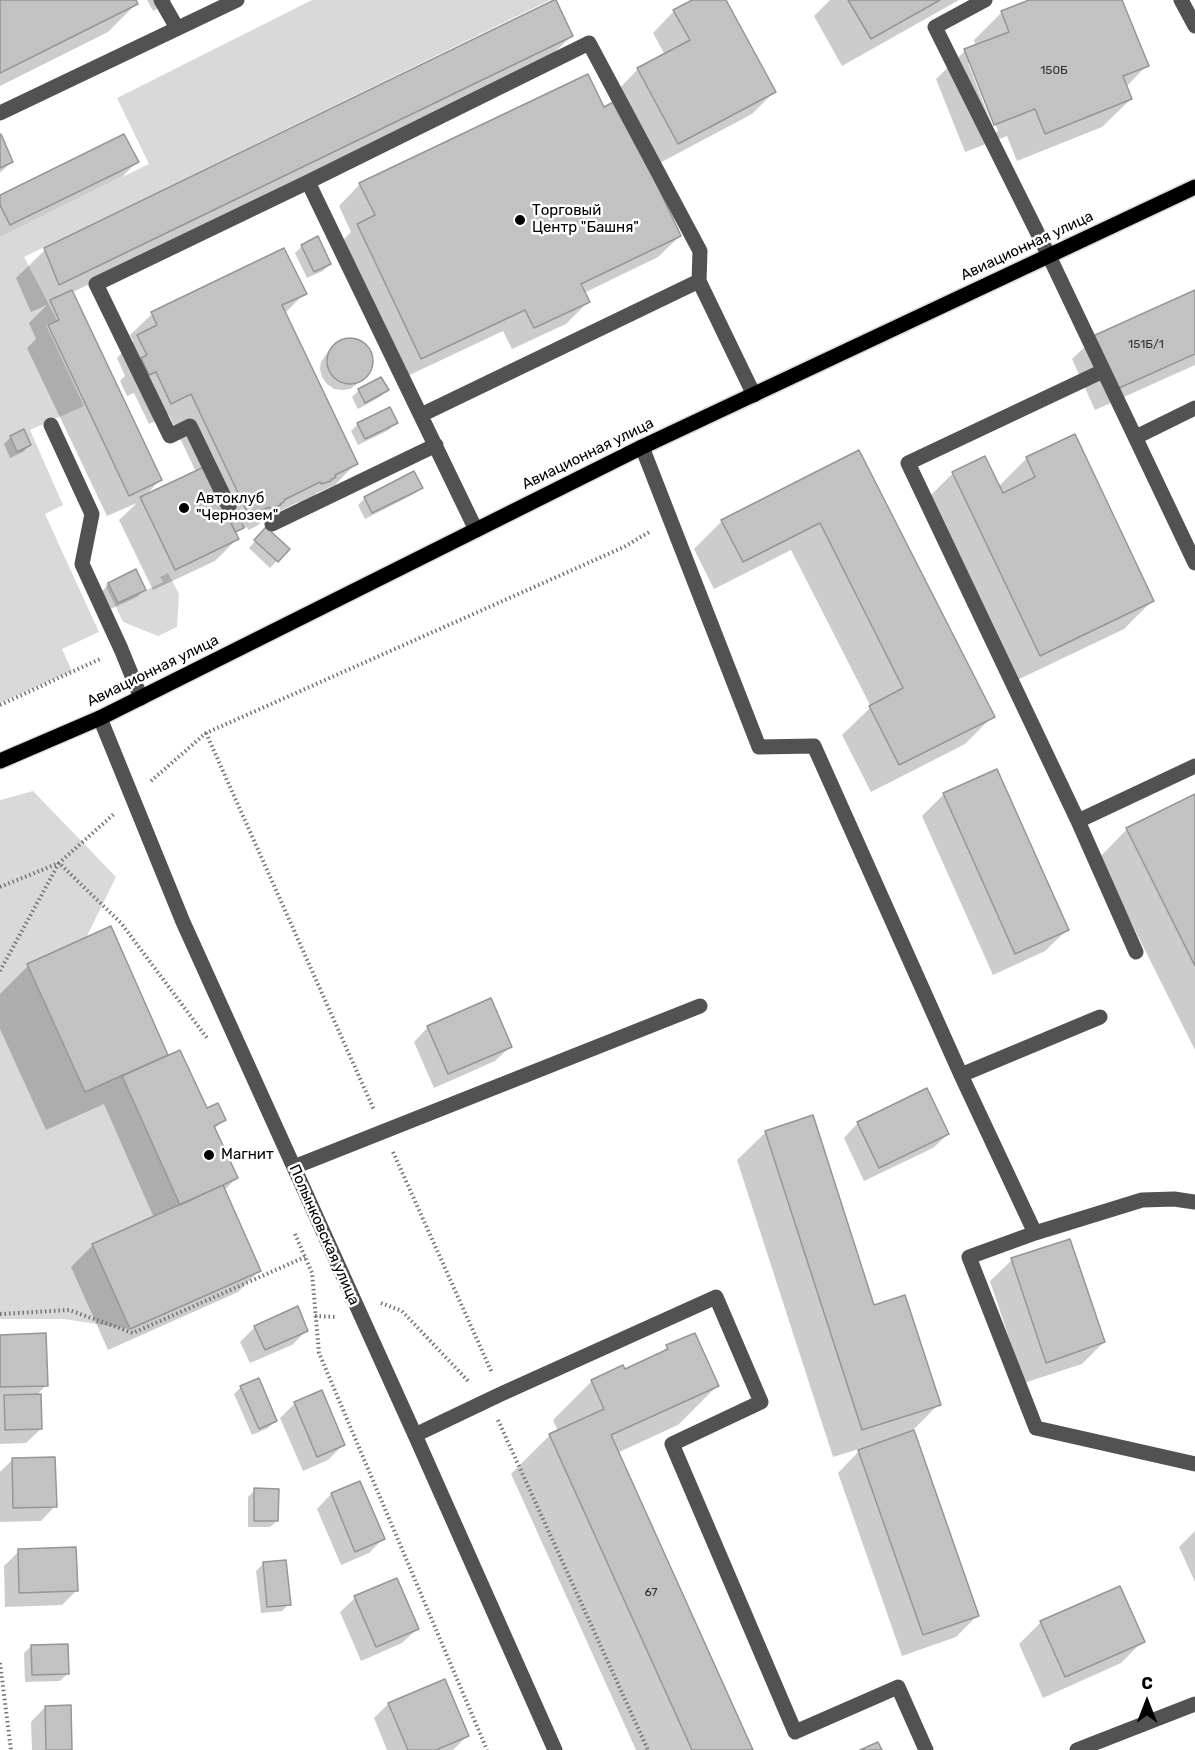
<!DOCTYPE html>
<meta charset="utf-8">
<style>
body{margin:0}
#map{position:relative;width:1195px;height:1750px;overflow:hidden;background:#fff;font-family:Rubik,sans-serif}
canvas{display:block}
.north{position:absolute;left:1117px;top:1672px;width:60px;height:60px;-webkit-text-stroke:4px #fff;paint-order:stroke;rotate:0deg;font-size:16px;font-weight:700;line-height:24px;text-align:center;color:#000}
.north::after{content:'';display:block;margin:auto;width:21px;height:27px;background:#000;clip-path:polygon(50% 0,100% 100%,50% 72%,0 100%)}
</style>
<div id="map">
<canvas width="1195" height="1750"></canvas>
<div class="north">С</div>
</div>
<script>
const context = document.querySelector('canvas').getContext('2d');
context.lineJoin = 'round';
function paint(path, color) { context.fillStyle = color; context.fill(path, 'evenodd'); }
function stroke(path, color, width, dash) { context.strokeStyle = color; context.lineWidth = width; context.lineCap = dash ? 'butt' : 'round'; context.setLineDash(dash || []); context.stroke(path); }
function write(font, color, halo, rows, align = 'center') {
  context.font = font + ' Rubik,sans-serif'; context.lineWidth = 5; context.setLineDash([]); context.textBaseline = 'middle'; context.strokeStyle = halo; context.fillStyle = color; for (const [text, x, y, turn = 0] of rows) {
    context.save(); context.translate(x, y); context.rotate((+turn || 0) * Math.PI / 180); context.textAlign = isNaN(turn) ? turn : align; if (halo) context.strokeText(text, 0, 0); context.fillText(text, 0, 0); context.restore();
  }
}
const green = new Path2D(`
 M312 0H550L24 257 57 320 46 325 84 406 30 430 63 505 45 514 99 632 62 649 72 671 0 703V237L149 164 117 98Z
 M168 573 179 594 177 627 158 636 123 622 105 584 108 583 119 603 163 582 160 577Z
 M33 791 116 877 86 938 27 965 85 1092 122 1076 180 1205 92 1244 130 1329 64 1319H0V800Z`);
const shadow = new Path2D(`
 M0 0H134L136 4 108 32 0 86Z
 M147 0H172L153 11Z
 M695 0H724L774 92 752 114 656 165 617 91 638 69 665 55 653 33 674 11Z
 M830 0H959L842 66 814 16Z
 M1033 0H1121L1147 65 1126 87 1131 99 1102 127 1017 161 1007 136 965 152 936 79 965 51 976 46 974 40 1002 12ZM968 63H971L998 131 995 133Z
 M555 1 571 36 543 64 71 293 160 480 144 497 196 472 169 415 149 424 134 393 127 396 120 381 125 376 117 358 133 341 130 335 152 314 305 293 284 314 356 463 335 485 317 493 308 502 299 505 298 502 266 518 257 526 248 530 247 527 238 531 235 535 237 539 215 561 153 590 119 520 137 503 107 516 27 348 36 339 29 323 47 305 31 312 16 278 45 250Z
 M603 109 680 236 658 257 584 293 588 302 566 324 512 349 503 331 399 380 336 247 351 232 339 206 360 184Z
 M0 136 11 162 0 173Z
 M137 162 122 177 0 237V197Z
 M302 246 330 264 323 271 307 278 295 253Z
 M1195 292V365L1095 410 1072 359 1094 338Z
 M348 339 356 340 364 344 369 349 372 362 370 369 357 384 350 389 342 390 334 389 327 384 322 377 320 369 321 362 327 353 334 345Z
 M359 390H387L380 397 358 409 352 397Z
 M396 423 389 430 358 445 351 431 358 424Z
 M1074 436 1152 601 1124 629 1011 683 925 501 953 473 998 487 1027 458Z
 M11 437 30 445 23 452 10 458 4 444Z
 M859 452 993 716 965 744 871 792 842 735 871 707 791 550 714 589 694 549 722 521Z
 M421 487 414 494 365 519 358 505 365 498Z
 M260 535 288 549 270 568 249 548Z
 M109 584 144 590 137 597 111 609 102 591Z
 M944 794 1067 930 1045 951 993 975 922 816Z
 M1195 796V1050L1099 858 1127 829Z
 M110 928 168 1057 206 1110 224 1120 214 1129 236 1178 224 1191 260 1270 238 1292 108 1350 71 1267 93 1245 154 1218 104 1104 46 1130 0 1029V994L28 966Z
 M428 1027 510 1047 495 1061 434 1088 414 1042Z
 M858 1123 948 1134 933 1148 864 1181 844 1138Z
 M766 1132 873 1307 939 1404 913 1430 977 1616 956 1637 902 1656 838 1473 862 1448 833 1457 737 1160Z
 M1069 1241 1104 1342 1082 1364 1024 1383 990 1281 1012 1260Z
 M255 1327 307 1330 292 1345 250 1363 240 1342Z
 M0 1336 46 1385 37 1395 41 1429 26 1443 0 1444Z
 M667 1347 717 1386 678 1425 617 1453 751 1750H636L511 1474 550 1435 558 1431 553 1420 592 1381 624 1371 659 1355Z
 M241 1387 275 1421 268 1428 252 1435 234 1394Z
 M295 1403 343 1445 328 1460 303 1471 280 1418Z
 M12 1460 55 1506 41 1521 0 1522V1472Z
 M359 1483 383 1539 369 1553 341 1565 317 1509 331 1494Z
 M255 1490 277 1521 270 1527H248V1497Z
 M1195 1531V1582L1179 1547Z
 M19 1551 77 1590 62 1605 5 1607 4 1566Z
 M263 1564 289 1604 282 1611 261 1613 256 1571Z
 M396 1580 417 1629 402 1643 361 1661 340 1612 355 1598Z
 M1041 1622 1143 1641 1121 1663 1043 1698 1019 1644Z
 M31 1646 67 1674 60 1681 25 1682 24 1653Z
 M388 1704 467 1736 453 1750H387L374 1718Z
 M45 1707 70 1750H32L31 1722Z`);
const building = new Path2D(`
 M0 0H136L138 4 0 73Z
 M554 0H556L573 36 59 285 44 248Z
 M692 0H726L776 92 678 144 637 68 690 40 673 10Z
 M848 0H940L871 39Z
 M1029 0H1122L1149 66 1123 76 1132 99 1045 134 1035 109 994 125 964 49 1009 32 1001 11Z
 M588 74 604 107 617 100 681 236 581 284 590 302 534 328 525 310 421 359 357 224 375 215 359 183Z
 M1 134 13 162 0 168V135Z
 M124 134 139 162 10 225 0 205V195Z
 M318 236 331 264 314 272 301 245Z
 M284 248 307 294 282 305 358 464 335 475 336 477 331 480V481L321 484 320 482 284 500V502L280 504 281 505 270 509 269 507 249 516 191 394 171 404 156 372 149 375 141 358 147 355 137 335 157 325 151 312Z
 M72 290 162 480 129 496 48 325 59 320 50 300Z
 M1195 290V354L1117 389 1093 336Z
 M327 361a23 23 0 1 1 46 0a23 23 0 1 1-46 0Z
 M381 377 389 390 365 403 358 389Z
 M390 407 398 423 365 439 357 423Z
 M24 429 31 445 17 452 10 436Z
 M1075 434 1154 601 1040 656 952 472 985 456 1003 493 1035 477 1026 457Z
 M859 450 995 717 899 765 869 706 903 688 820 523 743 562 721 520Z
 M204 467 239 539 175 570 140 497Z
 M414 471 423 488 372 513 364 497Z
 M238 514 244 528 235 532 229 519Z
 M266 527 290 549 278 562 254 540Z
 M136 569 146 590 118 603 108 583Z
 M997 769 1069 930 1015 954 943 793Z
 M1195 794V966L1126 828Z
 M111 926 168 1055 85 1092 27 964Z
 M491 998 512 1047 448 1074 427 1026Z
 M180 1050 207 1108 218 1103 226 1120 214 1126 238 1178 180 1205 122 1076Z
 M927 1088 949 1134 879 1168 857 1122Z
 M813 1115 874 1305 905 1295 941 1405 862 1430 765 1131Z
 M223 1185 261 1271 130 1329 92 1244Z
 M1070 1239 1105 1342 1046 1363 1011 1258Z
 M298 1306 308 1331 265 1350 254 1326Z
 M46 1333 48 1386 0 1387V1335Z
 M695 1333 719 1386 611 1435 753 1750H692L549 1434 604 1409 591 1380 623 1365 625 1369 668 1349 666 1345Z
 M259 1378 277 1421 259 1429 240 1386Z
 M322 1390 345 1445 317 1457 294 1402Z
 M41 1394 42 1429 5 1430 4 1395Z
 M914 1430 979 1616 923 1635 858 1450Z
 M55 1457 57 1507 13 1508 12 1458Z
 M360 1481 385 1539 355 1552 331 1493Z
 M254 1488 279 1489 278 1521H254Z
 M76 1547 78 1591 19 1593 18 1549Z
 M286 1560 291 1605 267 1607 263 1562Z
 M397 1578 419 1629 376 1647 354 1596Z
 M1120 1586 1145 1642 1065 1677 1040 1621Z
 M68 1644 69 1674 32 1675 31 1645Z
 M445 1679 469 1736 436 1750H408L388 1703Z
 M71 1705 72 1750H46L45 1706Z
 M878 1742 882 1750H860Z`);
const path = new Path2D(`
 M0 705 100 659
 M206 733 374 1110
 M151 781 206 733 624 547 651 531
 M0 887 59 863 114 814
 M0 971 59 863 121 923 207 1038
 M393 1152 492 1373
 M295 1234 312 1273 319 1353 487 1750
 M381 1303 402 1311 470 1383
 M0 1314 69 1310 133 1333 305 1257
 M315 1316 337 1317
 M498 1420 648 1750
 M0 1663 11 1750`);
const minor = new Path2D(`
 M161 0 177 28
 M985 0 935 27 1049 256 1195 563
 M1181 0 1195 26
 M0 113 237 0
 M308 182 476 530
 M1103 371 908 463 1078 821 1195 766
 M421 415 699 281 754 395
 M51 425 92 514 82 564 121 649 141 698
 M1136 437 1195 408
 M642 447 759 747 814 746 961 1075 1035 1233
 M229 507 190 426 170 436 96 284 308 182 589 43 700 251 699 281
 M272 524 436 445
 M100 718 183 922 415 1435 555 1750
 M1078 821 1136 952
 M961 1075 1100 1017
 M294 1167 700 1006
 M1195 1202 1174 1199 1142 1200 1035 1233 969 1257 1036 1428 1195 1464
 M415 1435 501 1394 716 1297 761 1402 672 1444 795 1732 898 1687 926 1750
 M1077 1750 1195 1704`);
const major = new Path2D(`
 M0 761 100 718 642 447 1195 187`);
const markers = [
 [520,220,6,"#000"],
 [184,508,6,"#000"],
 [209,1155,6,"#000"]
];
const numberNames = [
 ["150Б",1054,71],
 ["151Б/1",1146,345],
 ["67",651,1593]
];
const poiNames = [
 ["Торговый",532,211],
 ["Центр \"Башня\"",532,228],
 ["Автоклуб",196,499],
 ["\"Чернозем\"",196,516],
 ["Магнит",221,1155]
];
const streetNames = [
 ["Авиационная улица",1027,246,-25],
 ["Авиационная улица",588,454,-26],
 ["Авиационная улица",153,671,-26],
 ["Полынковская улица",324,1235,66]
];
paint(green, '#d9d9d9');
paint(shadow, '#0003');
paint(building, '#c2c2c2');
stroke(building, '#969696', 1.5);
stroke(major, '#dbdbdb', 18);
stroke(path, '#747474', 4, [1.5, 3]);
stroke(minor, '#525252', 15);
stroke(major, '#000', 15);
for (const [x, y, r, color] of markers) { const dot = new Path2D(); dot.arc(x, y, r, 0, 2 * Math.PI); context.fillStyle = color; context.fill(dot); stroke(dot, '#fff', 2); }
write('12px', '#303030', null, numberNames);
write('15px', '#000', '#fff', poiNames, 'left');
write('15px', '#000', '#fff', streetNames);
</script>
